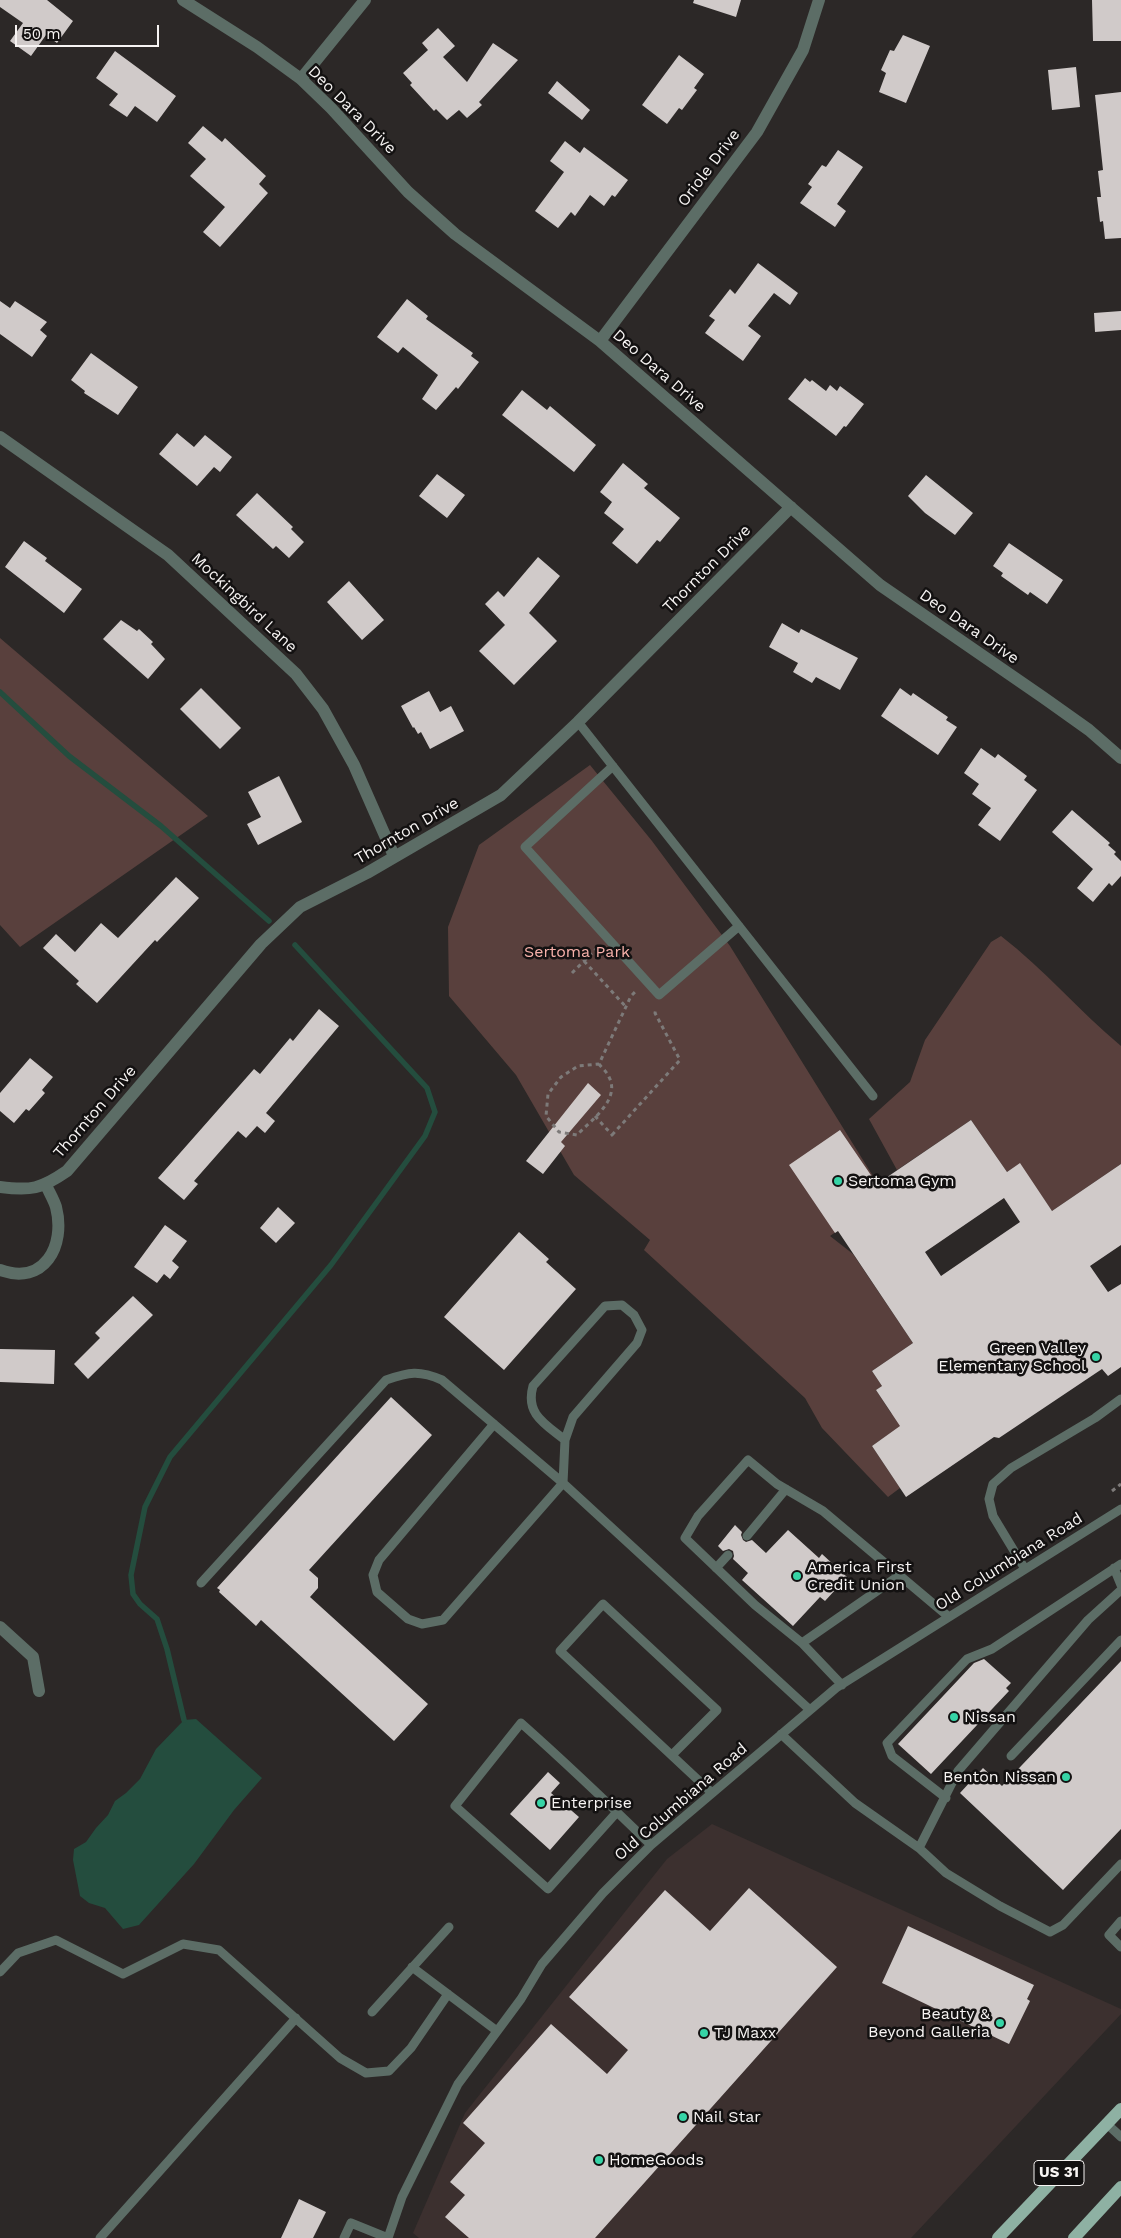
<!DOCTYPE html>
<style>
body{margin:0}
#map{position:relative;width:1121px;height:2238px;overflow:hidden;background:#2c2827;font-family:"Work Sans",sans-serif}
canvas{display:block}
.scale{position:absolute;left:15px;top:25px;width:144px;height:22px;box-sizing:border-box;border:2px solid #f7f4f3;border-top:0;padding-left:6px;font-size:15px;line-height:18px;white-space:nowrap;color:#f7f4f3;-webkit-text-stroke:4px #131111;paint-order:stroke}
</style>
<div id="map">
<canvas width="1121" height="2238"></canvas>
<div class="scale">50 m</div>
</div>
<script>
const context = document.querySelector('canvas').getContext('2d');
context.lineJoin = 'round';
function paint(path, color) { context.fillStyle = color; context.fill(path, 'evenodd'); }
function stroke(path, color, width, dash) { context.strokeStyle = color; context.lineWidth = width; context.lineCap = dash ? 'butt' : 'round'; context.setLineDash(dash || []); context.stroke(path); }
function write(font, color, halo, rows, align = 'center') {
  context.font = font + ' "Work Sans",sans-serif'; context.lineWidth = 5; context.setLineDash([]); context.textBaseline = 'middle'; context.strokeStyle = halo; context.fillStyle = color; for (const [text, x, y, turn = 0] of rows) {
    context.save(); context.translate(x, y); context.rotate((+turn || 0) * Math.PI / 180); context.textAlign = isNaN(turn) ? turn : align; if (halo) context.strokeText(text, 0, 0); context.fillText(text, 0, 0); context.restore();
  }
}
const built = new Path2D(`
 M712 1824 1121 2009V2014L911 2238H419L413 2233 465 2113 667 1859Z`);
const green = new Path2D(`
 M0 638 208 816 20 947 0 925Z
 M590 765 652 841 730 946 886 1197 830 1236 853 1254 913 1343 872 1371 882 1386 876 1390 891 1413 907 1422 872 1446 900 1488 888 1497 822 1428 805 1398 644 1250 650 1240 574 1175 516 1075 449 996 448 927 479 845Z
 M1001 936C1044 969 1079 1011 1121 1046V1164L1052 1211 1019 1164 1007 1172 971 1120 897 1170 869 1119 910 1082 925 1040 991 942Z`);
const water = new Path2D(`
 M196 1719 262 1778 234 1810 194 1864 139 1925 123 1929 105 1908 89 1903 80 1896 73 1860 74 1849 86 1842 96 1828 108 1815 115 1801 126 1793 140 1779 156 1749 184 1720Z`);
const stream = new Path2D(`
 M0 692 69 756 161 826 269 921
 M184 1720 167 1649 157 1619 140 1604 133 1594 131 1575 145 1507 170 1457 331 1265 425 1136 435 1112 427 1088 295 945`);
const building = new Path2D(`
 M0 0H47L73 21 57 43 46 35 31 56 10 41 23 23 0 7Z
 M694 0H741L736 17 693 3Z
 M1092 0H1121V41H1093Z
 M438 28 455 46 443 57 467 82 493 43 518 60 479 102 482 105 467 118 459 110 447 120 436 109 434 111 410 85 412 83 403 73 428 50 422 43Z
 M903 35 930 46 906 103 879 92 886 73 881 70 890 50 894 51Z
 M115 51 176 96 157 122 135 106 127 117 109 105 118 94 96 78Z
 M679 55 704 74 694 88 697 90 682 110 679 108 667 124 642 105Z
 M1076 67 1080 107 1052 110 1048 70Z
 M557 81 590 110 582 120 548 93Z
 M1121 92V238L1105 239 1103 221 1100 222 1097 197H1101L1098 171 1103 170 1095 95Z
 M203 126 222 142 225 138 266 176 259 184 268 193 220 247 203 232 225 207 190 176 206 159 188 143Z
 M565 141 580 153 584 147 628 180 615 197 612 195 604 206 590 195 575 216 571 212 558 228 535 211 564 172 550 161Z
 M838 150 863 167 837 204 846 211 835 227 800 203 812 187 808 184 822 165 826 167Z
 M758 263 798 293 790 305 774 293 748 326 761 336 743 361 705 333 715 320 709 316 730 289 735 294Z
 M407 299 428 316 426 319 473 353 471 356 479 362 458 389 456 387 436 410 422 399 438 375 403 347 398 353 377 337Z
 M0 301 10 308 15 301 47 322 40 330 47 336 32 357 0 334Z
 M1121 311V330L1095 332 1094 313Z
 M91 353 138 387 118 415 84 393 85 391 71 380Z
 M805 378 810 382 812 380 826 391 830 385 837 391 840 386 864 404 846 427 844 426 836 436 788 399Z
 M522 390 547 410 550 406 596 445 574 472 502 415Z
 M177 433 194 447 205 435 232 457 220 472 214 467 197 486 159 454Z
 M623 463 648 484 644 488 680 518 660 542 657 540 637 564 612 543 624 529 604 513 612 502 600 492Z
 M437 474 465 495 447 518 419 496Z
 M926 475 973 513 955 535 925 513 908 496Z
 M257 493 293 527 291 529 304 542 289 558 276 546 273 549 236 515Z
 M24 541 47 558 45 561 82 589 64 613 5 567Z
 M1009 543 1063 580 1047 604 1030 592 1028 595 1001 576 1003 573 993 566Z
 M538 557 560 576 529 613 557 641 514 685 479 651 505 625 485 604 498 591 504 597Z
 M349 581 384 620 362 640 327 602Z
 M121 620 137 631 139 629 153 642 151 644 165 659 148 679 103 639Z
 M782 623 799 633 801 629 858 658 840 690 816 677 812 683 793 672 798 663 769 647Z
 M201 688 241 728 220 749 180 709Z
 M900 688 911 696 913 693 948 717 946 720 957 727 938 755 881 716Z
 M429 691 440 712 451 706 464 731 430 749 421 732 418 734 414 727 413 728 401 706Z
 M981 748 995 758 998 754 1027 776 1024 780 1037 790 1000 841 978 825 991 808 972 794 979 784 964 773Z
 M279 776 302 822 258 845 247 824 261 817 248 792Z
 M1072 810 1110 843 1108 845 1116 852 1114 854 1121 861V876L1112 886 1109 883 1093 902 1077 888 1093 869 1052 832Z
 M176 877 199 898 157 942 155 940 97 1003 76 984 79 981 43 948 56 934 75 952 101 923 118 938Z
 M319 1009 339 1026 266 1113 275 1121 265 1133 257 1126 246 1138 238 1131 194 1181 198 1184 184 1200 158 1178 254 1069 260 1074 290 1038 293 1041Z
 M30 1058 53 1077 42 1090 45 1093 29 1111 26 1109 14 1123 0 1111V1093Z
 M588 1083 601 1095 561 1142 565 1146 543 1174 526 1161Z
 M971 1120 1007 1172 1020 1163 1052 1211 1121 1164V1245L1090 1266 1108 1292 1121 1284V1367L1108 1376 1102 1369 999 1438 994 1437 906 1497 872 1446 900 1426 876 1390 882 1386 872 1371 913 1343 838 1231 835 1233 789 1165 840 1130 877 1184ZM1004 1198 1020 1222 941 1276 925 1252Z
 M278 1207 295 1223 276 1243 260 1228Z
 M165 1225 187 1241 172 1261 179 1267 170 1279 164 1274 157 1283 134 1267Z
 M519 1232 549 1259 546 1262 576 1289 504 1370 444 1317Z
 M133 1296 153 1315 88 1379 74 1364 100 1338 95 1333Z
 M0 1349 55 1350 54 1384 0 1382Z
 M391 1397 432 1435 309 1570 318 1578V1588L310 1597 428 1704 394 1741 261 1620 256 1626 219 1592 220 1590 217 1588Z
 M735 1525 742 1532 741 1535 743 1540 746 1542 752 1540 766 1553 788 1530 819 1558 822 1554 847 1577 825 1601 820 1597 793 1626 742 1580 748 1573 733 1559 734 1556 733 1551 729 1549 723 1551 718 1546Z
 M984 1659 1011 1683 1006 1688 1009 1691 931 1774 898 1744 974 1663Z
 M1121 1661V1829L1063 1890 960 1793 983 1768 1002 1786Z
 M548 1772 560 1783 551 1793 579 1817 550 1850 510 1814Z
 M749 1888 837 1967 595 2238H469L445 2217 465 2195 450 2182 485 2143 463 2123 551 2024 607 2074 628 2050 569 1997 665 1890 710 1931Z
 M908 1926 1034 1985 1027 1999 1030 2001 1009 2044 882 1983Z
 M299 2199 326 2212 313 2238H281Z`);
const path = new Path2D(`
 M584 961 626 1007
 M572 973 598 947
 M599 1064C602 1068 607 1072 609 1077 621 1100 590 1121 577 1135L559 1132 546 1116 548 1094 561 1077 578 1066 599 1064 631 996 637 990
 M595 1116 613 1136
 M612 1135 680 1060 655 1013 656 1008
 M1112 1491 1121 1484`);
const service = new Path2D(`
 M578 722 873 1096
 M613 766 525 847 659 995 739 926
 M565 1440C545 1424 525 1414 533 1386L605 1306 622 1305 634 1315 642 1330 637 1343 573 1417 565 1440 563 1483 810 1710
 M747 1536 786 1489
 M716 1568 728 1555
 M1114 1568 1121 1585
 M1025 1569 993 1516 989 1499 993 1484 1011 1468 1095 1418 1121 1399
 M201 1583 386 1380C409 1372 419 1370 442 1380L563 1483 443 1620 422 1624 408 1619 377 1592 373 1575 379 1560 494 1424
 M802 1643 900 1575
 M842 1685 802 1643 755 1605 685 1538 698 1516 748 1460 777 1484 823 1511 949 1617
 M781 1734 855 1803 919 1848 946 1873 1000 1906 1050 1932 1063 1925 1121 1864
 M672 1755 717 1710 603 1604 560 1651 712 1793
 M1011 1756 1121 1640
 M946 1798 892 1756 887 1743 967 1659 992 1649 1121 1564
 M617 1812 548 1889 455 1806 521 1723C566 1763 609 1804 651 1845
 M919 1848 958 1771 1088 1620 1121 1590
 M1121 1921 1109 1935 1121 1947
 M412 1967 497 2031
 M0 1972 18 1953 56 1940 123 1974 183 1944 219 1950 340 2058 366 2073 389 2071 411 2048 448 1994
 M372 2012 449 1927
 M1107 2124 1121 2137
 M100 2238 296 2018
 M344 2238 351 2223 388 2238
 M388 2238 402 2197 458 2084 521 1999 542 1964 603 1893 651 1845 836 1688 1121 1509`);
const minor = new Path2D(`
 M183 0 257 47 301 79 331 108 408 192 455 234 600 341 880 585 1044 698 1089 730 1121 758
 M301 79 365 0
 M600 341 757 132 803 50 819 0
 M0 437 168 555 296 674 323 709 354 765 394 856
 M0 1187C31 1191 41 1189 67 1171L261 944 300 907 367 873 501 795 578 722 791 507
 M0 1270C44 1286 66 1246 56 1207 54 1200 49 1192 46 1185
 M0 1627 33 1657 39 1691`);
const primary = new Path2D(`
 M998 2238 1121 2109
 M1074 2238 1121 2187`);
const markers = [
 [838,1181,5,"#36d4a6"],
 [1096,1357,5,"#36d4a6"],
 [797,1576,5,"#36d4a6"],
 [954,1717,5,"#36d4a6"],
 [1066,1777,5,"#36d4a6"],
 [541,1803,5,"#36d4a6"],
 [1000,2023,5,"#36d4a6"],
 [704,2033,5,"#36d4a6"],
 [683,2117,5,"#36d4a6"],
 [599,2160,5,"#36d4a6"]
];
const shields = [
 [1059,2173,50]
];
const shieldNames = [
 ["US 31",1059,2173]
];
const streetNames = [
 ["Deo Dara Drive",352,110,45],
 ["Oriole Drive",709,168,-53],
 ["Deo Dara Drive",659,371,41],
 ["Thornton Drive",707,569,-45],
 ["Mockingbird Lane",244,603,43],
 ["Deo Dara Drive",969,627,35],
 ["Thornton Drive",407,831,-30],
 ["Thornton Drive",95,1112,-49],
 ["Old Columbiana Road",1009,1562,-32],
 ["Old Columbiana Road",681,1802,-41]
];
const parkNames = [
 ["Sertoma Park",577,952]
];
const poiNames = [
 ["Sertoma Gym",848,1181],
 ["Green Valley",1086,1348,"right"],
 ["Elementary School",1086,1366,"right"],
 ["America First",807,1567],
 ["Credit Union",807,1585],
 ["Nissan",964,1717],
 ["Benton Nissan",1056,1777,"right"],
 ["Enterprise",551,1803],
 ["Beauty &",990,2014,"right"],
 ["Beyond Galleria",990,2032,"right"],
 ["TJ Maxx",714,2033],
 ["Nail Star",693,2117],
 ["HomeGoods",609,2160]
];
paint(built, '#3c302f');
paint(green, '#59403d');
paint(water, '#244d3e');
stroke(stream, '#244d3e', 5.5);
paint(building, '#d0cac9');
stroke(path, '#7d7a79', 3, [4, 4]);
stroke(service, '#5c6d66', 9);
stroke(minor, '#5c6d66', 12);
stroke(primary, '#8eb1a3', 12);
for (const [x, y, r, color] of markers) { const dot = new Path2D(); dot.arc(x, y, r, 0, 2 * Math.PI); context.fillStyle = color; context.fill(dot); stroke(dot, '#131111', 2); }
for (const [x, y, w] of shields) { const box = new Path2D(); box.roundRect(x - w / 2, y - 12.5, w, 25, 4); context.fillStyle = '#131111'; context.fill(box); stroke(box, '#f7f4f3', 1); }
write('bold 15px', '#f7f4f3', null, shieldNames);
write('16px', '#f7f4f3', '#131111', streetNames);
write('16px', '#f7b1aa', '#131111', parkNames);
write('16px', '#f7f4f3', '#131111', poiNames, 'left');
</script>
